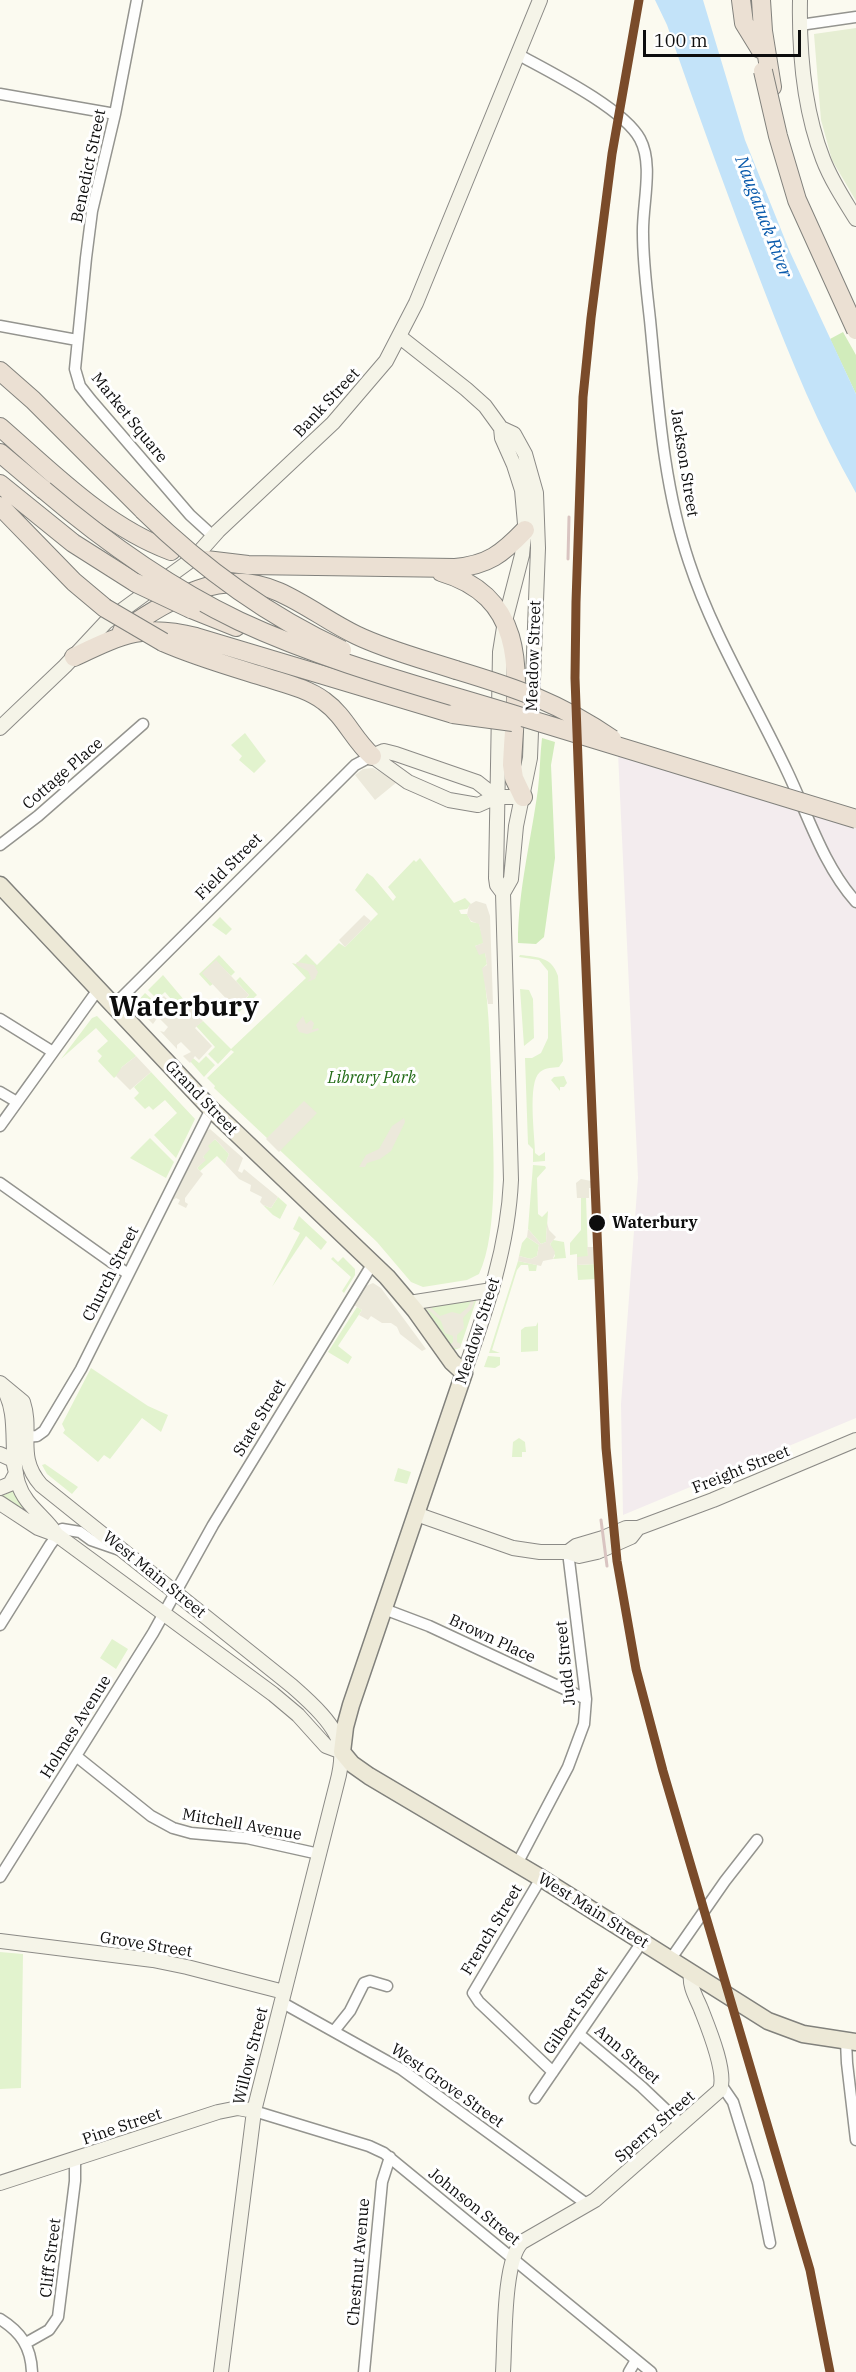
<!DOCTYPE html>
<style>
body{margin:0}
#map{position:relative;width:856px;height:2372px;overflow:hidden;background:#fbfaf0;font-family:"IBM Plex Serif",serif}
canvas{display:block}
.scale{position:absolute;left:643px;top:30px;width:158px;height:27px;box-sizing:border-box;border:3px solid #0d0d0d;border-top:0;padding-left:8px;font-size:18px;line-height:21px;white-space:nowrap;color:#0d0d0d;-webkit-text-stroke:4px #fff;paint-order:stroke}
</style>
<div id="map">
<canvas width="856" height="2372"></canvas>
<div class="scale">100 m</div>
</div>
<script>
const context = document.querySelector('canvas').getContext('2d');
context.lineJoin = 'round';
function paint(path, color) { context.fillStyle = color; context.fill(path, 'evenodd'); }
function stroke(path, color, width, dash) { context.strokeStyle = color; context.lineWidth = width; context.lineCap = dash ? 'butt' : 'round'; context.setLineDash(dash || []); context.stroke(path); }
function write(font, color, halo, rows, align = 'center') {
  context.font = font + ' "IBM Plex Serif",serif'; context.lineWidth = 6; context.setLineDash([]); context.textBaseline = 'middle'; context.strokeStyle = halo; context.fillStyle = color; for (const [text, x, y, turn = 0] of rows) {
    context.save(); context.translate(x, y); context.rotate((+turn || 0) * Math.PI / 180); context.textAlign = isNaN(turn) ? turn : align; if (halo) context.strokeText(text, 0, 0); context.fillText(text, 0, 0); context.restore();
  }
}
const industrial = new Path2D(`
 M618 753 856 824V1418L623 1515 621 1404 638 1178Z`);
const green = new Path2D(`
 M245 733 266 761 254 773 239 760 242 756 231 745Z
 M420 858 454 903 465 898 471 904 467 909 459 910 461 914H467L471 922 479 923 484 943 475 946 485 952 487 964 483 968C490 1012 490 1056 492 1101 493 1147 499 1232 479 1274L467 1280 423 1287 411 1282 377 1242 214 1088 215 1086 207 1078 234 1052 231 1050 218 1064 208 1054 215 1047 196 1026 203 1021 231 1049 306 978 292 963 296 964 306 954 317 965 339 943 345 947 378 914 355 890 367 873 373 877 393 901 396 897 388 887 414 860 416 862Z
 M220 917 232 929 226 935 212 925Z
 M219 955 235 972 231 976 216 961 203 973 213 984 210 986 199 974Z
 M520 955C538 957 552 957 558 976L563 1061 559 1067C553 1068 546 1067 540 1072 527 1082 535 1137 535 1153L539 1156 545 1152V1161L533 1162V1149L528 1144 525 1058H532L541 1053 548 1038V971L539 960 519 957Z
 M163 975 190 1007 183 1013 165 992 157 999 148 990Z
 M240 977 257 995 237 1014 224 1001 227 998 236 1008 249 995 236 981Z
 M520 989 529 990 533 999 534 1038 524 1046Z
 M145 993 154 1001 147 1009 152 1014 149 1017H146L135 1004Z
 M97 1016 136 1056 122 1067 120 1073 114 1078 98 1061 102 1056 97 1051 108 1041 96 1028 61 1059 92 1018Z
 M206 1056 215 1065 204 1077 190 1061 193 1058 199 1063Z
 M151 1072 195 1119 176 1158 154 1135 177 1113 165 1100 153 1110 149 1106 145 1109 134 1098 139 1093 134 1087Z
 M564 1076 567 1083 564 1087H560V1091L551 1080 554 1077Z
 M150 1138 174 1162 166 1178 130 1158Z
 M215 1139 229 1154 225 1164 217 1156 200 1171 197 1168 205 1160 203 1157 207 1146Z
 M533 1165 545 1166 546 1168 537 1178 538 1214 542 1217 548 1211 546 1242 541 1244 528 1229Z
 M278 1197 287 1205 280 1219 273 1215 263 1205 271 1208Z
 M586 1197 588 1257H577V1254L570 1255V1243L581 1230V1198Z
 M299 1216 327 1242 321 1250 306 1236 272 1287 300 1233 293 1229Z
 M527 1237 539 1245 537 1256 531 1259 519 1256 522 1243Z
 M553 1240 564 1242 566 1258 553 1259 555 1256 550 1244Z
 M333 1257 338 1262 343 1257 355 1269V1275L344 1293 342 1291 351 1277 331 1259Z
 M518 1261 537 1265 536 1271H529L528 1265H521L517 1270 492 1350 500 1353H489Z
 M595 1264V1279L578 1280 577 1265Z
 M474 1298 476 1301 460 1348 454 1350 425 1307Z
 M357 1307 362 1310 338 1346 352 1357 348 1364 328 1352Z
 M538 1322V1351L521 1352V1330L525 1327 536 1326Z
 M488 1356 500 1357V1365L495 1368 484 1367Z
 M91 1368 148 1406 168 1415 161 1432 142 1418 110 1459 104 1455 98 1462 63 1433 65 1430 62 1424Z
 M519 1438 525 1442 526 1452H522V1457H512L513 1442Z
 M45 1464 78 1487 72 1494 47 1474 42 1465Z
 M398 1468 411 1472 407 1484 394 1481Z
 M14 1490 26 1510 24 1512 2 1496Z
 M112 1639 128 1649 116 1669 100 1658Z
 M0 1952 23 1954 21 2088 0 2089Z`);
const forest = new Path2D(`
 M843 332 856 355V394L830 339Z
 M542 738 555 742 551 765 555 858 544 937 536 944 518 943C518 890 531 841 538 789 540 772 540 755 542 738Z`);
const cemetery = new Path2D(`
 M856 28V201L832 160 821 120 814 34Z`);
const plaza = new Path2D(`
 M373 768 397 782 375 800 355 775 363 769Z
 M476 901 486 904 490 916 493 1004H488L482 968 487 965 485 953 479 955 475 946 483 943 479 924 471 921 467 915 469 905Z
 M364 915 371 921 345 947 339 940Z
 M216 960 249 995 235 1008 202 973Z
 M297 962 314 965 318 972 315 979 307 982 311 978 308 971 298 966 296 964Z
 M164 996 182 1014 190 1007 203 1021 195 1028 212 1046 199 1060 195 1056 190 1063 183 1056 191 1052 181 1042 177 1045V1049L160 1031 164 1032 168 1027 158 1017 153 1024 146 1017 153 1013 150 1009Z
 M303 1016 306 1024 311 1020 314 1023 312 1030 318 1028 319 1030 307 1034 299 1032 296 1025Z
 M136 1056 151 1072 130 1090 116 1076 122 1067Z
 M304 1101 317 1113 279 1152 266 1139Z
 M404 1118 405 1122 391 1151 380 1159 367 1163 365 1167H359L366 1155 379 1149 392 1126Z
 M210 1129 243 1158 238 1171 242 1173 244 1169 278 1197 271 1208 263 1205 260 1202 262 1197 250 1191 251 1185 239 1179 225 1164 229 1154 215 1139 208 1146 210 1149 203 1157 206 1160 197 1168 203 1174 185 1198V1202L188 1204 186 1208 178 1204 180 1200 176 1198 173 1200 206 1131Z
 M581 1179 591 1181 592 1188H589V1198H577L576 1183Z
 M547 1223 549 1230 556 1237 550 1244 555 1252 553 1259 543 1261 541 1266 518 1261 519 1256 531 1259 537 1256 539 1245 527 1237 528 1229 541 1244 546 1242Z
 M587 1247H595V1264L577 1265V1257L588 1256Z
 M373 1283 381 1288 426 1349 422 1351 400 1334 397 1327 391 1323H382L371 1316 368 1320 359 1315 362 1310 354 1305 366 1286Z
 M472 1298 475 1299 472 1308 463 1318 464 1328 457 1335V1342L461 1344 460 1348H453L450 1345 453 1342V1336L445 1333 441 1321 425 1307 428 1305 440 1316 452 1312 460 1314 468 1307Z`);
const water = new Path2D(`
 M655 0H703L745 140 790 252 856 394V493C819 428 791 360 764 290 730 203 698 114 667 25Z`);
const street = new Path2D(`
 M137 0 115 114 92 211 86 258 75 369 80 386 91 400 190 515 213 536
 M800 25 856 17
 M519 55C550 72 623 108 640 139 654 165 642 205 643 234 643 263 647 292 650 320 658 401 663 485 689 562 713 635 754 701 787 771 808 815 823 865 856 902
 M0 94 115 114
 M0 326 77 340
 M0 845 38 816 143 724
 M112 1007 343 777 355 765 372 756
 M0 1019 53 1052
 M0 1092 17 1102
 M0 1126 97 991
 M0 1183 128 1274
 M25 1437 37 1436 44 1431 81 1369 211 1109
 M384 1609 429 1626 586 1699
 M0 1625 50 1545 62 1529 80 1532 91 1540 120 1550
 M76 1756 151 1816 173 1828 191 1833 247 1838 319 1854
 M517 1864 568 1767 584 1724 586 1699 568 1552
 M0 1877 153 1633 213 1525 373 1263
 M541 1878 473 1993 479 2002 553 2072
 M670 1960 725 1881 757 1840
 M281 2002 401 2069 588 2205
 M334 2031 350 2011 364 1983 370 1981 387 1986
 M579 2034 642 2087 682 2125
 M846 2041 847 2063 856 2140
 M722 2086 733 2102 758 2183 770 2243
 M535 2098 642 1942
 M254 2111 369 2146 384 2153 651 2372
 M0 2319C21 2332 31 2347 32 2372
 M26 2343 49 2330 58 2317 75 2181V2160
 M364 2372 382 2182 390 2157
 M629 2372 636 2360`);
const secondary = new Path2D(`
 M800 0C799 52 804 110 823 159 831 180 844 200 856 219
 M400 337 466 389 485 406 501 428 514 434 525 454 536 493 538 548 530 758 516 826 511 879 503 893
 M0 728 65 666 106 622 194 558 218 531 333 423 386 361 416 303 540 0
 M496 797 477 782 396 754 384 751 372 756 408 782 449 800 478 805 496 797H523
 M409 1303 492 1290
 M464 1373C486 1310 508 1248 511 1180L503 893 497 885 496 878 500 652 505 621 522 555 525 524 522 490 514 465 502 438 501 428
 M0 1383 23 1402C33 1432 16 1457 41 1485L292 1686C308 1700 338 1726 341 1749 342 1760 340 1772 337 1783L254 2111 221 2372
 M3 1388C20 1414 9 1453 18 1483 25 1506 45 1516 57 1535L273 1694 298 1715 326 1746 342 1752
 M0 1454 13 1460 16 1473 10 1484 0 1488
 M0 1503 38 1528 57 1535
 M416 1514 513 1548 540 1552H568L579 1556 597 1552 631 1537 638 1528
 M568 1552 576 1546 603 1538 626 1528H638L713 1500 856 1440
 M0 1941 153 1960 187 1967 284 1992
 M0 2183 218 2112 238 2108 254 2111
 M503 2372C505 2343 503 2260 522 2242L595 2200 720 2090C727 2072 708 2027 701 2009 696 1997 689 1986 691 1973`);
const primary = new Path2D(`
 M0 885 211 1109 387 1277 415 1310 452 1362 464 1373 351 1705 345 1727 342 1752 352 1764 369 1776 541 1878 768 2021 803 2034 856 2042`);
const highway = new Path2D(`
 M741 0 744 23 760 49
 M761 0 763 31 772 87
 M0 371 33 400 143 510
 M0 427C53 473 104 526 171 551
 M0 453 44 490
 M0 484 73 543 136 583
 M0 506 74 582 105 608
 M206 560 248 565 455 568C488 565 502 554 525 530
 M441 572C536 600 515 688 512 765L514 778 523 797
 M191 609 236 627
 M122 631C170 600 220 566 279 592 306 604 329 622 356 635 387 650 422 659 456 670
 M163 642C197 657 233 667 268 678 287 684 308 689 324 701 345 716 353 739 372 756
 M74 657C121 635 143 623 196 637L453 714`);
const rail = new Path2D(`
 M616 131 602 226 583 397 578 518 575 678 601 1340 612 1517 625 1610 649 1720 810 2270 830 2372
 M568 559 569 517
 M601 1520 607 1566`);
const highwayBridge = new Path2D(`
 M763 71 778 136 797 200 856 330
 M44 490C104 541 168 587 239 621 329 663 428 688 522 717 634 751 745 785 856 819
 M143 510C202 568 266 615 342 650
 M136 583 191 609
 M105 608 163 642
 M456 670C516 688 560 703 612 739
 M453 714 513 722`);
const rail1 = new Path2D(`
 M639 0 612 154 591 318 583 397 576 602 575 678 583 897 606 1448 617 1561 636 1669 663 1771 810 2270 830 2372`);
const markers = [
 [597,1223,9,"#0d0d0d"]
];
const streetNames = [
 ["Benedict Street",89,166,-78],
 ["Bank Street",327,403,-47],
 ["Market Square",129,418,51],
 ["Jackson Street",684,463,81],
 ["Meadow Street",534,656,-88],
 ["Cottage Place",63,774,-41],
 ["Field Street",229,867,-45],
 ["Grand Street",201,1098,46],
 ["Church Street",111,1274,-63],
 ["Meadow Street",478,1331,-72],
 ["State Street",260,1418,-59],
 ["Freight Street",741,1470,-22],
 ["West Main Street",154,1575,39],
 ["Brown Place",492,1639,25],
 ["Judd Street",566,1663,-96],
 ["Holmes Avenue",76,1727,-58],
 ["Mitchell Avenue",242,1825,10],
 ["West Main Street",593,1911,32],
 ["French Street",492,1930,-59],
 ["Grove Street",146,1945,9],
 ["Gilbert Street",576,2011,-56],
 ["Ann Street",627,2055,41],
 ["Willow Street",251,2056,-76],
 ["West Grove Street",447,2086,35],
 ["Pine Street",122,2127,-19],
 ["Sperry Street",655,2127,-41],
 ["Johnson Street",474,2207,39],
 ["Cliff Street",51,2258,-83],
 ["Chestnut Avenue",359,2262,-85]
];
const parkNames = [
 ["Library Park",372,1078]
];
const stopNames = [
 ["Waterbury",612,1223]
];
const waterNames = [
 ["Naugatuck River",763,217,69]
];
const townNames = [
 ["Waterbury",184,1008]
];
paint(industrial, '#f3ecee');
paint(green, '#e2f3ce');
paint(forest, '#d1ecbb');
paint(cemetery, '#e6eed3');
paint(plaza, '#ece9db');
paint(water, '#c3e3f9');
stroke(street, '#94948f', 13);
stroke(secondary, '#8b8a86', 16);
stroke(primary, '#81817c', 19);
stroke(highway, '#81817c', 20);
stroke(street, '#fefefd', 10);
stroke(secondary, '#f5f4e8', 14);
stroke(primary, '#ede9d7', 16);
stroke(highway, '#ebe0d3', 18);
stroke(rail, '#d9c4c1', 3);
stroke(highwayBridge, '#81817c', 20, []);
stroke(highwayBridge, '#ebe0d3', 18);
stroke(rail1, '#7a4b2a', 9);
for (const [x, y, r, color] of markers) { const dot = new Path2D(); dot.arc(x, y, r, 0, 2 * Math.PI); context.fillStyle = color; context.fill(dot); stroke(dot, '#fff', 2); }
write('16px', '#0d0d0d', '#fff', streetNames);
write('italic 16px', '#226b16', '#fff', parkNames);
write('bold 16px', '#0d0d0d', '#fff', stopNames, 'left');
write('italic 18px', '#095aac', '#fff', waterNames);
write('bold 28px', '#0d0d0d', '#fff', townNames);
</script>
